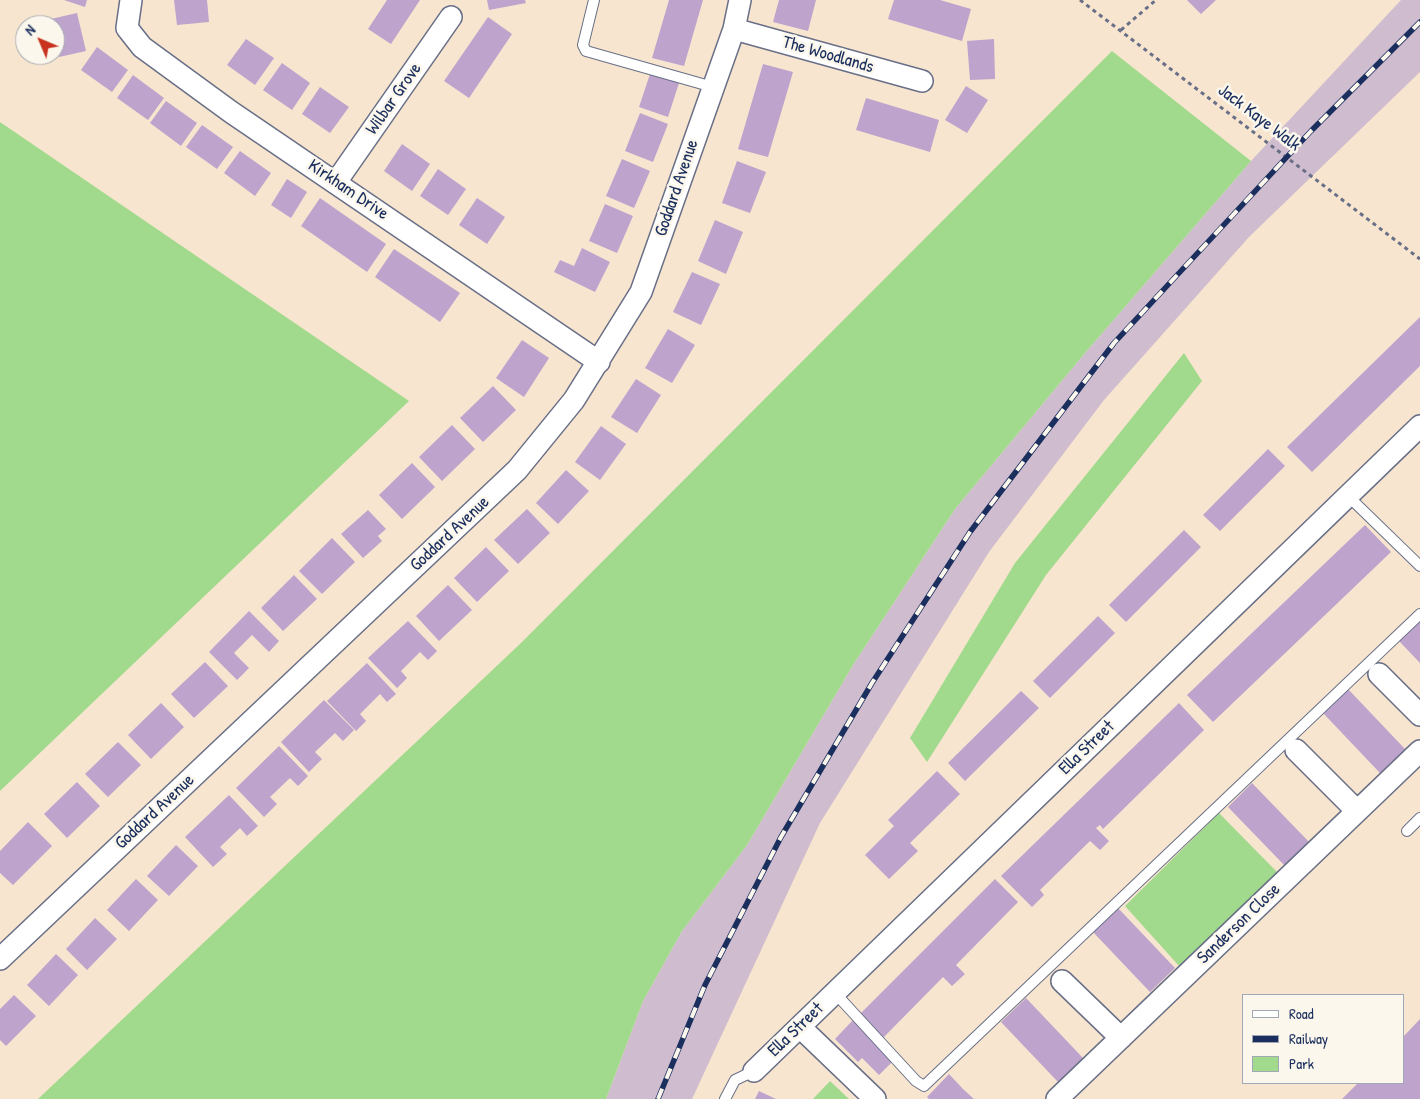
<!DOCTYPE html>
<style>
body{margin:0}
#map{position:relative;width:1420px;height:1099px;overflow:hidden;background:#f7e5cf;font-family:"Patrick Hand",sans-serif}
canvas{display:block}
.legend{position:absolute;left:1242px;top:994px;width:162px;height:90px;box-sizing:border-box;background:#fbf7ec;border:1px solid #a1a7b3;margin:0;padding:6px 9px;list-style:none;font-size:15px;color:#1b2f5e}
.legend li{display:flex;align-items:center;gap:10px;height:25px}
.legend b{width:25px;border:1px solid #a1a7b3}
.north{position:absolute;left:15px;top:15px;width:50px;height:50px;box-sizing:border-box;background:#fbf7ec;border:1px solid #a1a7b3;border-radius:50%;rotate:315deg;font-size:14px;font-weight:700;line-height:20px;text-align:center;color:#1b2f5e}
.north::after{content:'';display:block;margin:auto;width:18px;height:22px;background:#c8321e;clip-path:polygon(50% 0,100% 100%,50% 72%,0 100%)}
</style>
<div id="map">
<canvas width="1420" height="1099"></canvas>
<ul class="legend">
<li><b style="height:6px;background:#fff"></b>Road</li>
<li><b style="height:6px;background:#1b2f5e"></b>Railway</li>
<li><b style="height:14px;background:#a1da8c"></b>Park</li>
</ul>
<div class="north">N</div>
</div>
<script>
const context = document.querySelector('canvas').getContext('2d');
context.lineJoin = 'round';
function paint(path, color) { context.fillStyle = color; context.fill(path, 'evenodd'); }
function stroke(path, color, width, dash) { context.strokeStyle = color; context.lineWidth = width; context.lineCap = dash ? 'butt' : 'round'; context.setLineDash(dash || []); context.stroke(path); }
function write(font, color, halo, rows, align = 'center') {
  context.font = font + ' "Patrick Hand",sans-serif'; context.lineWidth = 5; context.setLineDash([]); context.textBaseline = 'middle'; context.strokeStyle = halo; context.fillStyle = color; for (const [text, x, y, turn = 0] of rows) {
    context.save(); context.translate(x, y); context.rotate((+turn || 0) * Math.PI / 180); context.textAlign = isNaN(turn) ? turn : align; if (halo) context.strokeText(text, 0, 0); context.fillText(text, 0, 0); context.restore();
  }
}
const industrial = new Path2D(`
 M1401 0H1420V72L1249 237 1104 400 989 552 820 823 692 1099H606L643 1001 682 931 747 845 853 665 955 509 1085 353 1251 161Z`);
const green = new Path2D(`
 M1112 51 1251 161 1085 353 955 509 853 665 747 845 682 931 643 1001 606 1099H38L521 643Z
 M0 122 409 401 0 791Z
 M1184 353 1202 381 1046 575 927 762 910 738 1015 563Z
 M1219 813 1279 874 1180 967 1125 906Z
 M830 1081 849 1099H813Z`);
const building = new Path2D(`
 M64 0H87L85 7Z
 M174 0H207L209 22 177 25Z
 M387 0H420L391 44 368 29Z
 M487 0H525L526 3 489 10Z
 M669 0H703L684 66 652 58Z
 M779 0H816L808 31 773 22Z
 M894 0H940L971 9 962 41 888 19Z
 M1187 0H1216L1201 14Z
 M77 13 86 51 59 57 55 38V25H52L51 19Z
 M488 17 512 34 469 98 444 81Z
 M246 39 274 58 255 85 227 65Z
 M994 39 995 79 970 80 967 41Z
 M97 47 128 70 112 92 81 70Z
 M282 63 310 83 292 110 263 90Z
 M763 64 793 72 768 157 738 149Z
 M651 71 680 80 668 117 639 107Z
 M133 75 164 98 148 120 117 98Z
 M966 86 988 100 967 133 945 120Z
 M320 87 349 107 330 133 302 114Z
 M866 98 939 120 930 152 856 130Z
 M166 101 197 123 181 146 150 123Z
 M640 113 668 124 653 162 625 151Z
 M202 125 233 147 217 169 186 147Z
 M402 144 430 164 412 191 384 171Z
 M240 151 271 173 255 196 224 173Z
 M622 159 650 171 634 208 606 196Z
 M737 161 766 172 750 213 722 203Z
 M438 169 466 189 448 215 420 196Z
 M287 179 307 192 291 218 271 205Z
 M320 198 386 244 367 272 301 226Z
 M477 198 505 217 487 244 459 225Z
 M605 204 633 216 617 253 589 241Z
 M715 220 743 232 726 274 698 261Z
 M582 248 610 262 595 292 554 272 560 260 574 266Z
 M394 249 460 293 440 322 375 277Z
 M692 272 720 284 701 325 673 312Z
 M1420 317V366L1312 472 1287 447Z
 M668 329 695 345 672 383 645 368Z
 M522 340 549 358 524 397 496 378Z
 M636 379 661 395 637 433 611 417Z
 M493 386 516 410 483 442 460 418Z
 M452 425 475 449 442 481 419 457Z
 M601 426 626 444 600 480 575 462Z
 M1268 449 1285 466 1220 531 1203 515Z
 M412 463 435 487 402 519 379 495Z
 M566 470 589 491 558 524 536 503Z
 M527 509 550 533 518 564 494 540Z
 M368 510 386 529 378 536 382 541 363 558 341 534Z
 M1365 525 1391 552 1213 722 1187 695Z
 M1184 530 1201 547 1126 622 1109 605Z
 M332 538 355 562 322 594 299 571Z
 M486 547 509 571 477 602 454 578Z
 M294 575 317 599 283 631 261 608Z
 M448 585 472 610 439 641 416 616Z
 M249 611 279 641 269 652 252 635 234 653 249 668 237 680 209 652Z
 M1098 616 1115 633 1050 698 1033 681Z
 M408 621 437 651 428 660 420 652 401 671 407 678 397 688 368 658Z
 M1420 621V663L1399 641Z
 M205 662 228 686 194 718 171 694Z
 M367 663 396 694 387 702 380 694 360 714 366 721 356 731 327 701Z
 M1348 689 1405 749 1380 773 1323 713Z
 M1021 691 1039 708 965 781 948 763Z
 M324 700 354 730 343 741 335 733 315 752 322 759 309 772 281 742Z
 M161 703 184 727 151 759 128 735Z
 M1179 703 1204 730 1103 829 1100 825 1096 828 1109 841 1100 850 1090 841 1040 890 1044 895 1032 907 1001 876Z
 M118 742 141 765 108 797 85 774Z
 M279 746 308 776 298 786 290 778 270 797 277 804 264 817 236 788Z
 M937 771 960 794 910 843 918 851 889 879 865 855 894 826 888 820Z
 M77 782 100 806 67 838 44 814Z
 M1252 783 1310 843 1285 866 1228 807Z
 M229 795 258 826 247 836 240 828 220 847 227 854 213 867 185 837Z
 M28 822 52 846 13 885 0 873V851Z
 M176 845 198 866 169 896 147 876Z
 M136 879 158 900 129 931 107 910Z
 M995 879 1018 902 956 965 965 974 952 986 943 977 881 1040 858 1016Z
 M1118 908 1175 968 1150 992 1093 932Z
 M95 918 117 939 87 970 66 949Z
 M56 954 78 975 49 1006 27 985Z
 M14 995 36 1016 6 1046 0 1040V1009Z
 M1026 998 1083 1058 1058 1082 1001 1022Z
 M1420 1019V1099H1342L1358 1083H1404V1036Z
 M853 1020 893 1061 879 1075 862 1058 858 1062 835 1039Z
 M949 1074 963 1089 974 1099H929L927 1097Z
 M759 1091 776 1099H755Z`);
const path = new Path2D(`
 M1080 0 1420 259
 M1121 30 1156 0`);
const lane = new Path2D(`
 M594 0 583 45 586 51 713 87
 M1348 496 1420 566
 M1407 831 1420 818
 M835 993 916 1081 924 1086 1420 614
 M725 1099 735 1080 754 1071`);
const street = new Path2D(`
 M131 0 127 28 142 47 231 112 599 362
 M734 29 922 81
 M336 182 451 17
 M1379 674 1420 715
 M1296 750 1357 811
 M0 959 517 470 574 400 641 292 734 29 740 0
 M1062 981 1121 1038
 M800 1027 875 1099
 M754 1071 1420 426
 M1057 1099 1420 751`);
const rail = new Path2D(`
 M658 1099 705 985 781 837 872 683 970 532 1114 343 1311 131 1420 22`);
const streetNames = [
 ["The Woodlands",828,55,16],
 ["Wilbar Grove",394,99,-55],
 ["Jack Kaye Walk",1259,118,37],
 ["Goddard Avenue",677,188,-71],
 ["Kirkham Drive",348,190,34],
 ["Goddard Avenue",450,534,-43],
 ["Ella Street",1087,748,-44],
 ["Goddard Avenue",155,812,-43],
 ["Sanderson Close",1239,924,-44],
 ["Ella Street",796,1030,-44]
];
paint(industrial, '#cfbdcf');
paint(green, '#a1da8c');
paint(building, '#bea3cd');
stroke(lane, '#686f86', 12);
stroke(street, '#686f86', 24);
stroke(path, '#686f86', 3, [4, 4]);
stroke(lane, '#fff', 10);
stroke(street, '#fff', 21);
stroke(rail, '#1b2f5e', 5.5);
stroke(rail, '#fbf7ec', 4, [11]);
write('18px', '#1b2f5e', '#fbf7ec', streetNames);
</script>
